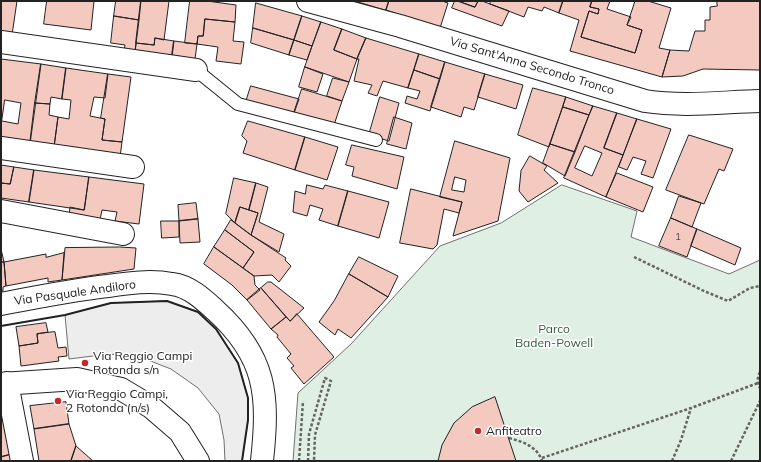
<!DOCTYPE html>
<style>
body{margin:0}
#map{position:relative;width:761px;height:462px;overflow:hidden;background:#fff;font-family:Mulish,sans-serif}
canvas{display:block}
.frame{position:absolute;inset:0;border:2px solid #222;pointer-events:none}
</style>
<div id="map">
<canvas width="761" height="462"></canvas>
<div class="frame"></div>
</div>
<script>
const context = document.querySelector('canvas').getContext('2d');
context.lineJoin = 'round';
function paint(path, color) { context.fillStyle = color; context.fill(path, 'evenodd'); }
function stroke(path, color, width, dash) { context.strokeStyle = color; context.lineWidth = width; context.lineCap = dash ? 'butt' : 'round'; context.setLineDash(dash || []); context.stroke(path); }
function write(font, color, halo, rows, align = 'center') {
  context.font = font + ' Mulish,sans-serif'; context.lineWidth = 3; context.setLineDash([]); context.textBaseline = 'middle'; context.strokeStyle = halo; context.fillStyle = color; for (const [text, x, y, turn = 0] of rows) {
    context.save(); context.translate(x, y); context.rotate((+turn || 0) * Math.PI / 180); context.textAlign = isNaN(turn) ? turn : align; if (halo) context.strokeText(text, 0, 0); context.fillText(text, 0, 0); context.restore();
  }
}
const green = new Path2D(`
 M562 185 637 211 631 237 729 274 760 260V461H293L298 393 351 344 440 246 501 223Z`);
const parking = new Path2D(`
 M167 301 198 312 216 329 238 363 248 398V420L242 461H225L224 440 219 414 198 388 171 369 140 357 109 354 69 359 65 315 111 303Z`);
const building = new Path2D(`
 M1 1H17L12 35 1 34Z
 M47 1H94L91 30 44 24Z
 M116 1H141L139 20 114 16Z
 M141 1H169L164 40 155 38 154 45 136 43Z
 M190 1H207L236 5 235 22 205 19 203 36H198L197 44 185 43Z
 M355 1H389L386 10Z
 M389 1H442L448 3 440 28 386 10Z
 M455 1H458L475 7 478 1H482L509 11 502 26 452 8Z
 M458 1H478L475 7Z
 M491 1H563L559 13 544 7 542 11 528 7 524 17 490 4Z
 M563 1H592L590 7 599 9 598 14 589 11 581 37 635 53 642 30 627 25 635 1H648L671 8 659 48 670 50 662 77 570 51 579 20 559 13Z
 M592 1H610L607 9 631 17 627 25 642 30 635 53 581 37 589 11 598 14 599 9 590 7Z
 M717 1H760V70L703 69 683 76 662 77 670 50 689 51 695 31H705V20H710V7L717 6Z
 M256 3 302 16 294 40 253 28Z
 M114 16 139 20 135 52 124 51 125 45 111 43Z
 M302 16 321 22 312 46 294 40Z
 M205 19 235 22 233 41 244 42 241 64 216 61 218 47 197 44 198 36H203Z
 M321 22 342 29 334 50 357 59 349 82 305 67Z
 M253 28 294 40 289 55 251 43Z
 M342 29 366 38 357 59 334 50Z
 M155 38 174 41 172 57 135 52 136 43 154 45Z
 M366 38 419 54 408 88 383 81 377 96 368 93 372 85 354 81 359 59H357Z
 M294 40 312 46 307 60 289 55Z
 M174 41 197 44 195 59 172 55Z
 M419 54 445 62 440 79 414 70Z
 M1 59 41 64 30 144 1 140ZM5 100 21 103 18 124 2 121Z
 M445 62 485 74 474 110 464 107 461 117 431 107Z
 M41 64 66 68 62 99 51 97 50 104 35 103Z
 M305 67 323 74 317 92 299 87Z
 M66 68 108 74 105 98 94 97 90 116 105 119 102 140 122 142 120 157 54 147 58 117 69 119 71 100 62 99Z
 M414 70 440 79 430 111 405 103 407 96 417 99 420 91 408 88Z
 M108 74 131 77 122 142 102 140 105 119 101 118Z
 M485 74 523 85 516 109 478 97Z
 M333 78 349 82 342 101 327 96Z
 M251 86 299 99 293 116 246 102Z
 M533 88 566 97 549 147 518 135Z
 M302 89 342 101 333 128 293 116Z
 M380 97 399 103 389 141 369 135Z
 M566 97 593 106 589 115 563 107Z
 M35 103 50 104 49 115 58 117 54 147 30 144Z
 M593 106 617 113 604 148 623 155 606 197 564 178ZM585 146 602 153 592 176 575 168Z
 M563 107 589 115 575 152 550 144Z
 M617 113 637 119 623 155 604 148Z
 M394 117 412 123 406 149 387 144Z
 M637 119 671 129 653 178 641 174 646 161 633 157 627 170 619 167Z
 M248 121 305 137 295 170 243 153 247 141 242 136Z
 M689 135 733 149 724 171 719 169 704 204 666 190Z
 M305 137 338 147 327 180 295 170Z
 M455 141 510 158 498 221 453 236 462 202 440 197ZM455 177 466 180 464 192 452 190Z
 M550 144 575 152 565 176 543 163Z
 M352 145 404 157 397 189 352 176 354 167 346 165Z
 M530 156 547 166 544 170 558 183 528 202 519 191 521 171Z
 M1 165 14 167 10 184 1 183Z
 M14 167 34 170 29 202 1 198V183L10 184Z
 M34 170 89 177 84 210 29 202Z
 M617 173 653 187 643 212 606 197Z
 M89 177 144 184 139 224 115 221 117 212 102 210 100 220 69 216 70 207 84 210Z
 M234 178 256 183 249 210 240 207 235 223 226 214Z
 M256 183 268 187 259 222 284 234 279 252 251 235 258 213 249 210Z
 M307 185 323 189 325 185 348 191 338 226 319 220 323 209 310 205 307 216 293 212 295 191 305 194Z
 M411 189 462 202 459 213 444 209 437 245 433 249 400 243Z
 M348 191 389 202 379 238 338 226Z
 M679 196 701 203 692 227 671 218Z
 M196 203 198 219 179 221 178 205Z
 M240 207 258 213 251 235 235 223Z
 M671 218 697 229 687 257 659 246Z
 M198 219 200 242 180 243 179 221Z
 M231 220 251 235 286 258 285 260 291 266 279 282 272 275 254 276 243 268 254 252 225 230Z
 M161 221H179V237L162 238Z
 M697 229 741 248 735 265 691 246Z
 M225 230 254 252 243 268 214 247Z
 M120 247 136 248 134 269 62 280 65 248Z
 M214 247 254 276 255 285 260 290 247 300 232 285 204 264Z
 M1 249 4 262H1Z
 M64 253 62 280 48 282V278L6 286 4 262 46 254V257Z
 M359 257 398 276 388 297 349 274Z
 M1 262H4L6 286 3 287V291H1Z
 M349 274 388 297 351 338 338 329 335 335 319 322 334 301Z
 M268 282H271L304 308 290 321 261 288Z
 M261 288 286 317 271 329 247 300Z
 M297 314 334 357 304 384 291 368 294 366 287 358 291 354 277 337 278 335 271 329 286 317 290 321Z
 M46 323 48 332 37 334 38 343 19 346 16 327Z
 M55 332 58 348 66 347 67 356 58 357 59 361 21 366 19 346 38 343 37 334Z
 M495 397 516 461H438L442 445 454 423 472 407Z
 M66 402 69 424 34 429 30 406Z
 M10 412 16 453 1 457V413Z
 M69 424 76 446 71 461H39L34 429Z
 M76 446 93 461H71Z
 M16 453 17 461H1V457Z`);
const path = new Path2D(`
 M634 257 704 291 728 301 750 288 760 286
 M760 372C757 378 757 383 760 388
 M509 438C523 442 537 446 542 461
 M542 458 691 408 758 383
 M299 461 303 401
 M308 461 309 434 325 378 331 381 315 435 314 461
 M672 461 681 440 691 408
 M731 461 760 401`);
const lane = new Path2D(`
 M196 70 238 104 376 140`);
const street = new Path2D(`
 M1 42 196 70
 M1 148 133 167
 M1 211 123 234
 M7 383 22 461`);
const secondary = new Path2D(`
 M308 1 400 26 645 101C683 107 722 102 760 101
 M1 304C37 297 72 290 108 286 129 283 151 280 172 284 189 286 203 299 215 310 267 357 269 396 262 461
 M1 384 77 379 121 389 151 407 180 432 198 461`);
const wall = new Path2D(`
 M1 326 65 315 111 303 167 301 198 312 216 329 238 363 248 398V420L242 461`);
const markers = [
 [85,363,4,"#c62828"],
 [58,401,4,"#c62828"],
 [478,431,4,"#c62828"]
];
const numberNames = [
 ["1",678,237]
];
const streetNames = [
 ["Via Sant'Anna Secondo Tronco",532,66,17],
 ["Via Pasquale Andiloro",75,293,-8]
];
const parkNames = [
 ["Parco",554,329],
 ["Baden-Powell",554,343]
];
const poiNames = [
 ["Via Reggio Campi",93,356],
 ["Rotonda s/n",93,370],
 ["Via Reggio Campi,",66,394],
 ["2 Rotonda (n/s)",66,408],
 ["Anfiteatro",486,431]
];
paint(green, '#e0efe3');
stroke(green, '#6f6f6f', 1);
paint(parking, '#ededed');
stroke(parking, '#6f6f6f', 1);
paint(building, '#f3c9c0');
stroke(building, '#222', 1);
stroke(lane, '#222', 14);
stroke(street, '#222', 24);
stroke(secondary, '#222', 24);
stroke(path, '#646464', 2.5, [3, 2]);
stroke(lane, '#fff', 12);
stroke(street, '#fff', 22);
stroke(secondary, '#fff', 22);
stroke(wall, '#222', 2);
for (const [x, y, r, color] of markers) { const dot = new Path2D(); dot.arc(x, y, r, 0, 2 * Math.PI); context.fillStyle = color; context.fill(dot); stroke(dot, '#fff', 1.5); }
write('10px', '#564c4a', null, numberNames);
write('12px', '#222', '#fff', streetNames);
write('12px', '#2f5e38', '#fff', parkNames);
write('12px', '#222', '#fff', poiNames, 'left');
</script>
